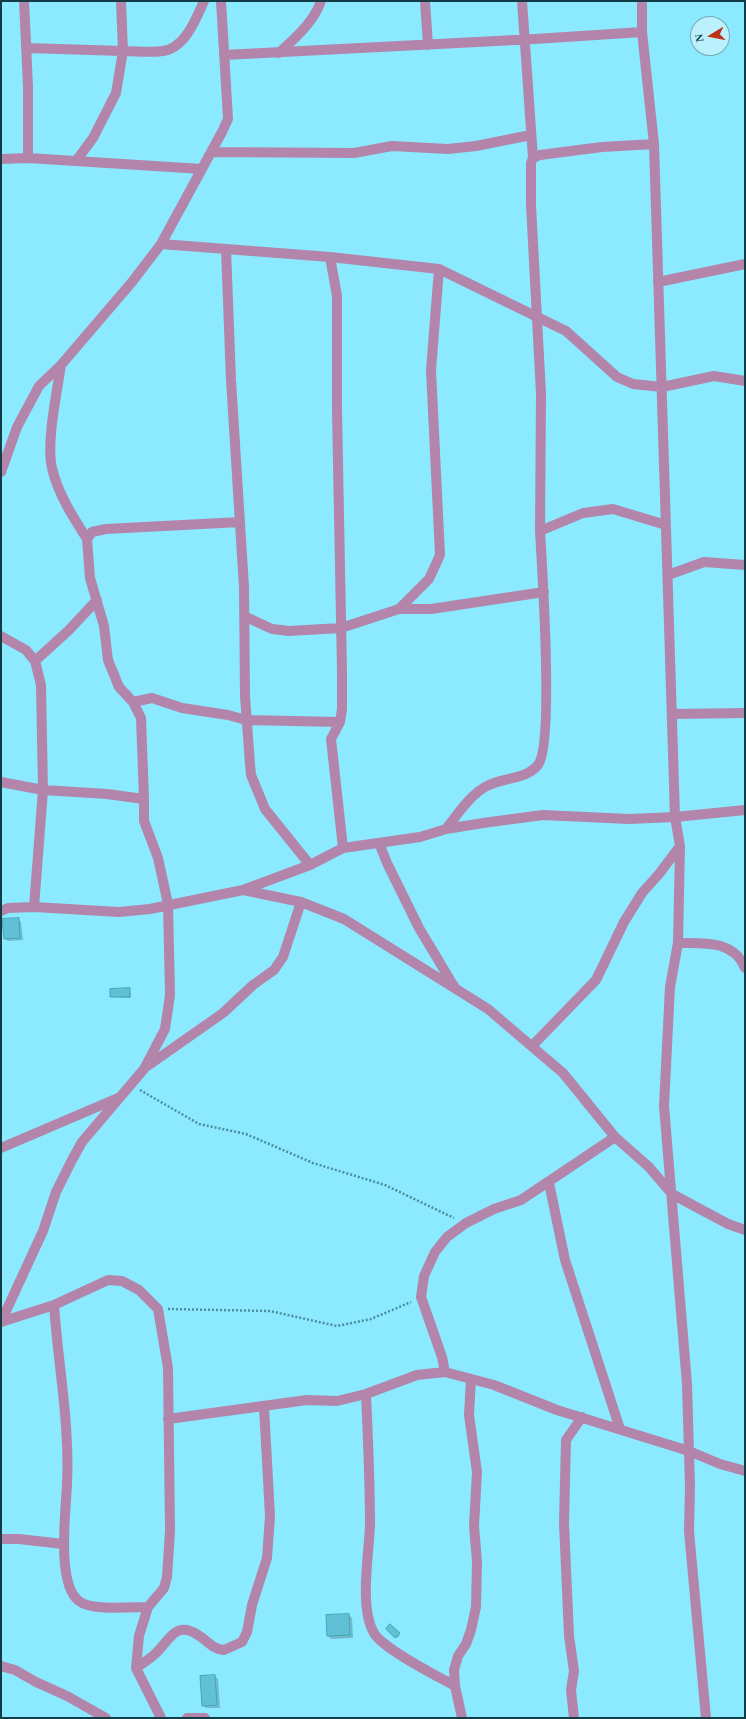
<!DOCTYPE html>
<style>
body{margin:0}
#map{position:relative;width:746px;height:1719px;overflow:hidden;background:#8beaff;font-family:Georgia,serif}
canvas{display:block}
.frame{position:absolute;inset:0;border:2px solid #133d45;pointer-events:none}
.north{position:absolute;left:690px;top:16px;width:40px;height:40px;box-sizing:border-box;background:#bbf1fd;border:1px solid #78a9b3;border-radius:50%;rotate:260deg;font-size:11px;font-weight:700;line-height:16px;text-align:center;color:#133d45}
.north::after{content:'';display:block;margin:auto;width:14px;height:18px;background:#be3316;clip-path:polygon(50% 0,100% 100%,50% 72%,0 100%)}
</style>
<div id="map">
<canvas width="746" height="1719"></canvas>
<div class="frame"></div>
<div class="north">N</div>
</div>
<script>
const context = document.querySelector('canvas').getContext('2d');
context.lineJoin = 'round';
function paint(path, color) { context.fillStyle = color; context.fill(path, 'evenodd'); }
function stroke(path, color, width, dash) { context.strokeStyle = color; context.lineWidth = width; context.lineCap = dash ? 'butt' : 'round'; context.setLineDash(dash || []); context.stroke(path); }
const shadow = new Path2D(`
 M18 919 21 922 23 940 8 941 5 938Z
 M130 989 131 998 111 997Z
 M349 1615 352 1618 353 1638 331 1639 328 1636Z
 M390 1626 400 1635 397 1638 387 1629Z
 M215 1676 218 1679 220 1708H206L203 1705Z`);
const building = new Path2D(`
 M19 918 20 938 4 939 2 919Z
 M130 988V997H110V989Z
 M349 1614 350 1635 327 1636 326 1615Z
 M390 1624 400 1633 395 1638 386 1629Z
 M215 1675 217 1705 202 1706 200 1676Z`);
const path = new Path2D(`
 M140 1090 199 1124 246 1134 313 1163 385 1185 454 1218
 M168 1309 270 1311 337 1326 371 1319 411 1302`);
const minor = new Path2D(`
 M24 1 28 86V158
 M425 1 428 45
 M522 1 533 158
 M642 1V32L654 144 675 817 680 846 678 943 670 987 664 1106 687 1384 690 1487 689 1531 706 1718
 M27 48 123 51 121 1
 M279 53C295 38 314 22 321 1
 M224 55 535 39 642 32
 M211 152 354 153 392 146 448 149 476 146 531 135
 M1 159 28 158 202 169
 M76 161 93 138 116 93 123 51C136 51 150 53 163 51 185 48 196 19 204 1
 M161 244 330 257 439 269 566 331 617 377 633 384 662 387 714 376 745 381
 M226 249 231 380 244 587 245 696 250 764 251 775 265 809 310 865
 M330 257 337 296V411L342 671V709L340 722 331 739 343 848
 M658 282 745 264
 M61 365C57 392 46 443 52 468 58 494 73 517 87 539
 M1 472 17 427 39 386 61 365 132 282 161 244 222 132 228 119 221 1
 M540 531 541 394 531 205V163L533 158 540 155 602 147 654 144
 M668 575 704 562 745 565
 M399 609H431L544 592
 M244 616 272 629 289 631 341 628 399 609 429 579 440 555 431 370 439 269
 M1 636 26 650 35 661 41 685 43 790 34 907
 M35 661 69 630 97 600
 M133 702 152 698 182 708 228 715 246 720 340 722
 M672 714 745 713
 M1 782 43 790 107 794 144 799V821L158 858 168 904 170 995 165 1029 144 1069 82 1142 72 1160 56 1192 43 1231 1 1322
 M144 799 141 718 133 702 119 687 108 660 104 626 90 578 87 539 92 532 106 529 240 522
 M446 829C458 814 471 793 489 785 505 777 525 780 538 765 554 745 542 566 540 531L583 513 613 509 666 525
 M379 843 387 863 419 928 455 988
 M243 890 301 902 344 919 488 1009 563 1073 615 1137 649 1167 672 1194 728 1224 745 1230
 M1 911 8 908 34 907 119 912 150 909 243 890 310 865 343 848 420 837 446 829 483 823 543 815 629 819 675 817 745 810
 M678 943C703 943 734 940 745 968
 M532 1046 596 980 624 922 642 893 659 874 680 846
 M146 1067 223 1013 253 985 274 970 283 957 301 902
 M1 1148 118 1098
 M549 1183 565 1260 620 1429
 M54 1305C58 1364 70 1424 67 1484 66 1510 56 1584 79 1601 91 1611 132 1607 148 1607
 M1 1322 54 1305 108 1280 122 1281 139 1290 158 1309 168 1368 170 1531 167 1577 164 1588 148 1607 139 1636 136 1668 161 1718
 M445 1372 442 1357 421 1297 424 1276 435 1252 447 1237 466 1223 494 1209 521 1200 615 1137
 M366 1394C368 1438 370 1481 370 1525 369 1554 359 1608 374 1633 383 1649 437 1676 455 1686
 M168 1419 307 1400 337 1401 366 1394 417 1375 445 1372 494 1385 557 1410 689 1451 720 1464 745 1471
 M1 1539H19L63 1544
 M1 1666 15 1670 36 1682 67 1696 106 1718
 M136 1668C143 1663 150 1659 156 1653 169 1641 175 1620 198 1635 208 1641 212 1649 224 1650L242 1642 247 1632 252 1605 267 1558 270 1516 264 1407
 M187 1718H205
 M462 1718 455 1686 454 1670 458 1656 466 1644 471 1630 476 1607 477 1562 474 1526 477 1472 469 1415 471 1379
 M574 1718 571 1690 574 1671 569 1636 564 1523 566 1440 582 1417`);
paint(shadow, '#0003');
paint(building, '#60c0d5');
stroke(building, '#42a5b9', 1);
stroke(path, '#4b8d9b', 2.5, [2, 2]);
stroke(minor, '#b385aa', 10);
</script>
